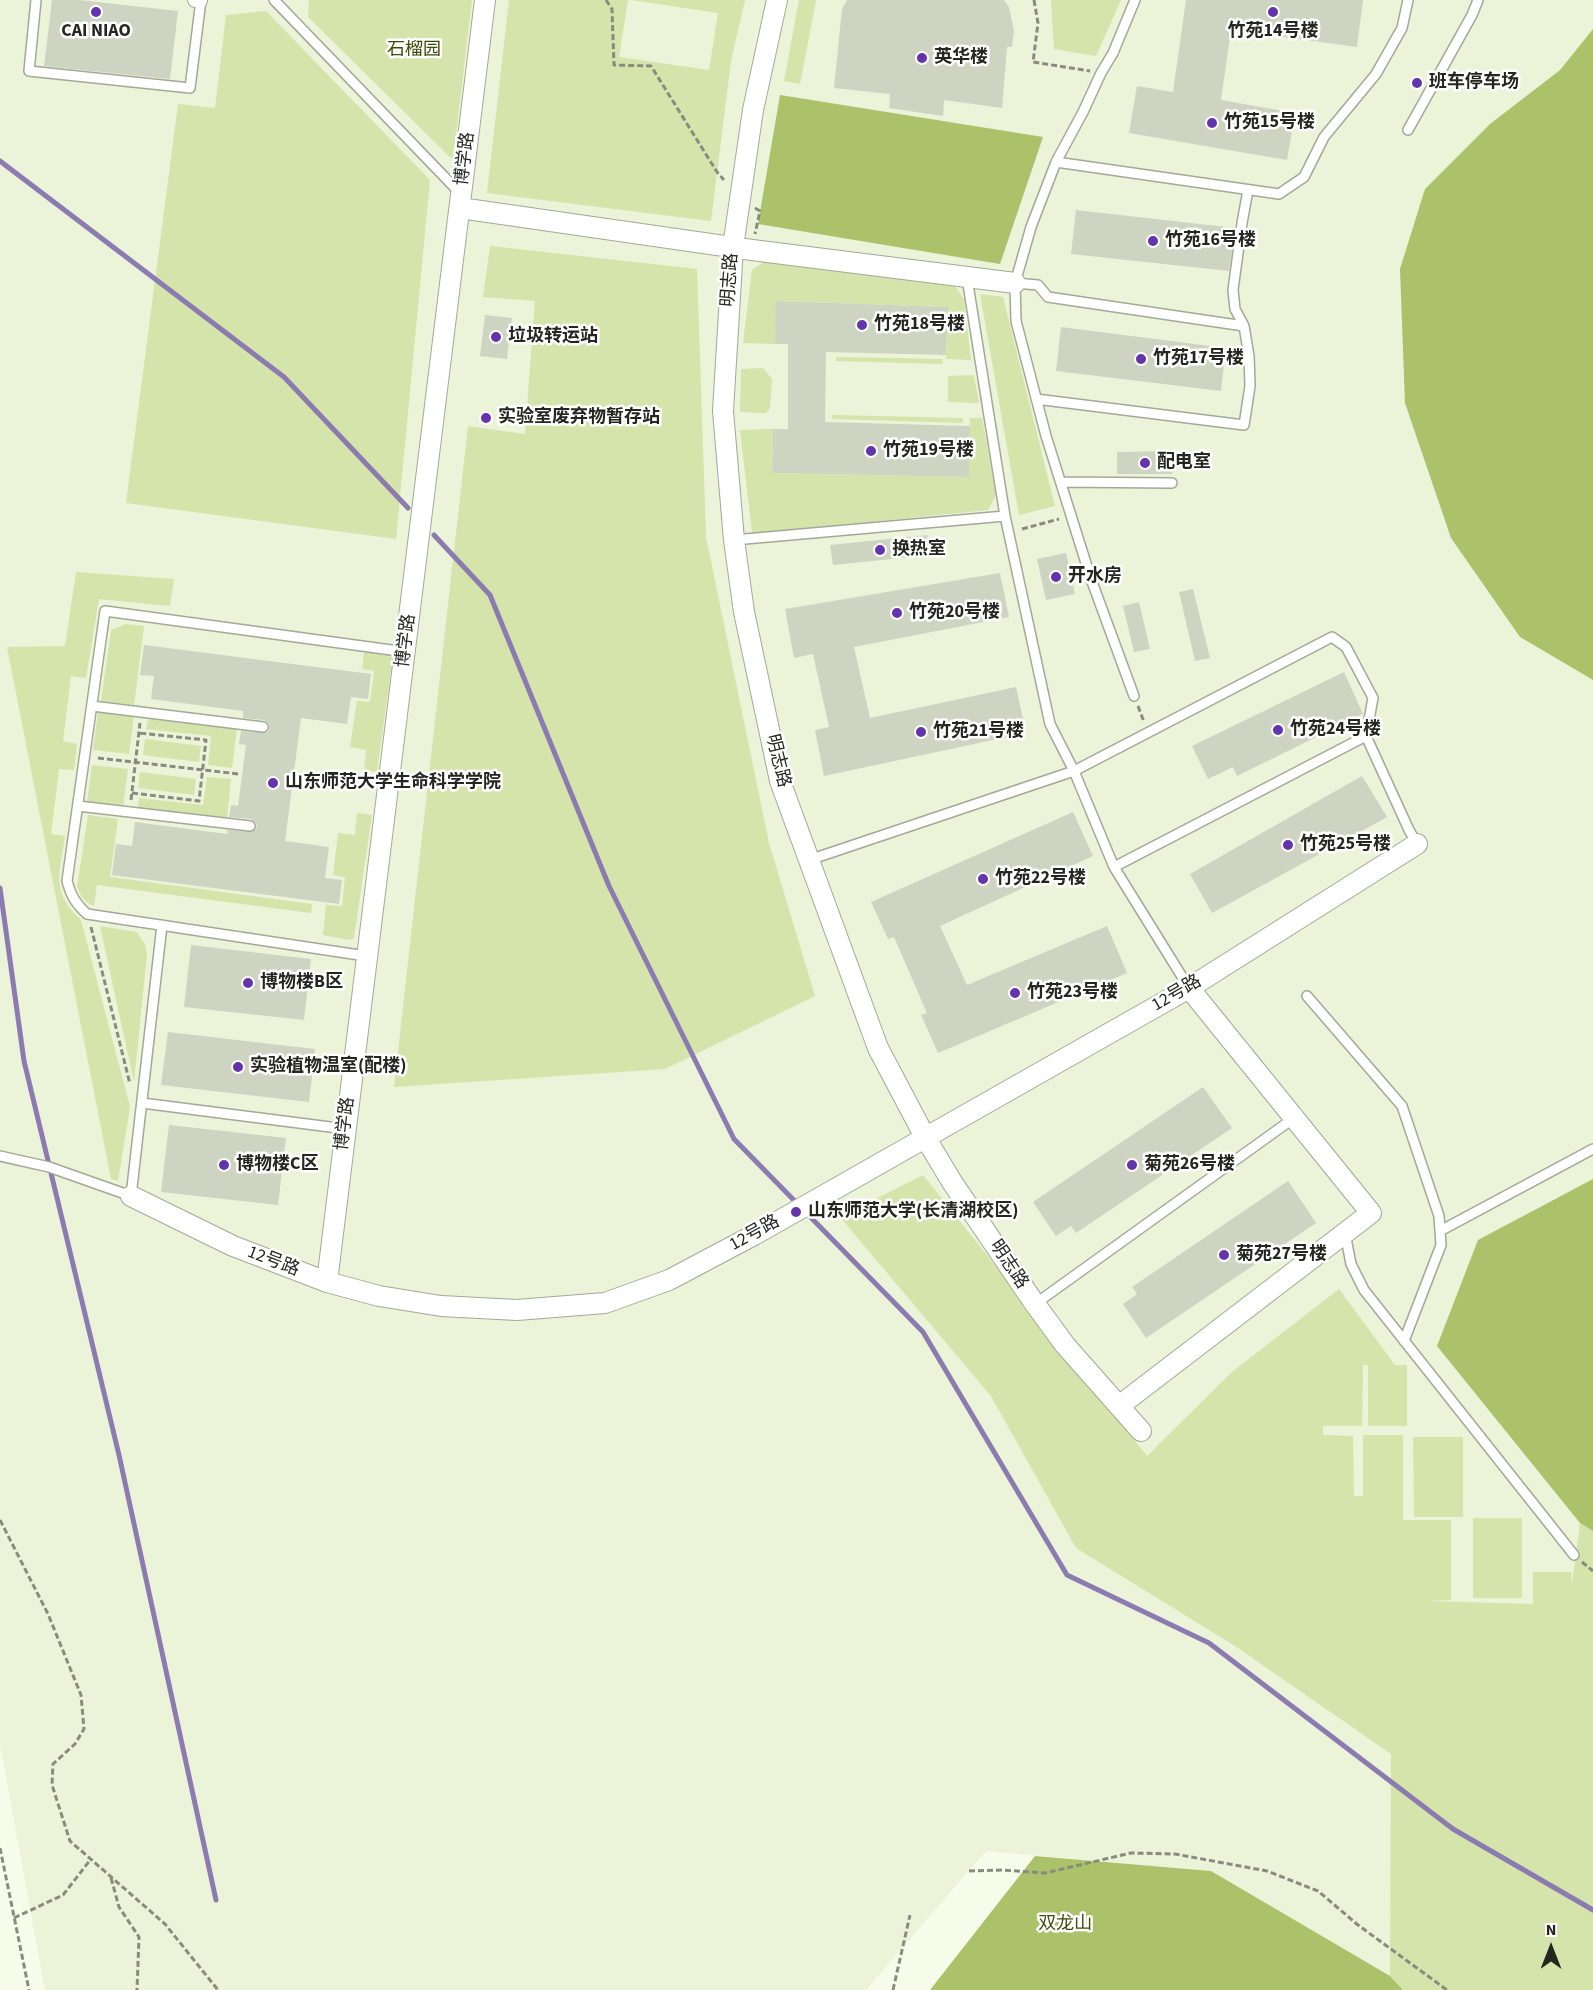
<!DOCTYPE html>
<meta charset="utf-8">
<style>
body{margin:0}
#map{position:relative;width:1593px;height:1990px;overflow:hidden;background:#f6fce9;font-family:"Source Sans 3",sans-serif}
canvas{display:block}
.north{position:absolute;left:1521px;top:1918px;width:60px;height:60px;-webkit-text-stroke:4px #fff;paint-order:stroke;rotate:0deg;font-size:16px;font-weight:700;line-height:24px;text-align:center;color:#24261f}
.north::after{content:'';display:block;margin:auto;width:21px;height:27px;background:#24261f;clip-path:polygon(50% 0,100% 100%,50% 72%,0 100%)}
</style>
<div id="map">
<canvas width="1593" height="1990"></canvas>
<div class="north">N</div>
</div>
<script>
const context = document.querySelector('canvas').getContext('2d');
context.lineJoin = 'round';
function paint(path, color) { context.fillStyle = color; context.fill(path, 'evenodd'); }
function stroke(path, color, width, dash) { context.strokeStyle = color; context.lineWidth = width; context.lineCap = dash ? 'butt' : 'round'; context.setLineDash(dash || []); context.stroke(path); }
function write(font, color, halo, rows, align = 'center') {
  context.font = font + ' "Source Sans 3","Noto Sans SC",sans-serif'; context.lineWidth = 5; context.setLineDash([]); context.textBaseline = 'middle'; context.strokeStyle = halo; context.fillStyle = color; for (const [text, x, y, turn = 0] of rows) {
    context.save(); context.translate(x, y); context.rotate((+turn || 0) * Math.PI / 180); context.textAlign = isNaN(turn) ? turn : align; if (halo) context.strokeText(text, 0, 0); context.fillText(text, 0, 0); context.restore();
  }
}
const built = new Path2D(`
 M0 0H1593V29L1560 70 1490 124 1425 189 1520 637 1593 680V1990H1402L1211 1871 986 1851 866 1990H45L0 1744Z`);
const green = new Path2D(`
 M309 0H472L453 160 308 17Z
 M509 0H628L619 57 709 70 718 13 631 0H745L731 61 711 221 487 193Z
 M799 0H816L800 84 784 81Z
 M1051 0H1121L1096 56 1054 49Z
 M266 11 430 180 396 539 126 503 178 104 215 108 226 15Z
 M490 246 697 269 706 537 769 843 815 996 665 1069 394 1087 468 426 525 434 535 301 483 297Z
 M764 262 955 286 964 299 971 360 946 359 948 307 777 301 775 344 743 343 752 270Z
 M980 294 1003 297 1055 506 1019 515Z
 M836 357 943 359 942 364 836 361Z
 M763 368 772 379 770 408 766 413 740 412 741 369Z
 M974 375 979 403 948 402V376Z
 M832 415 963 418V423L832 419Z
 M970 418H982L996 495 988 510 762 533 752 532 740 430 773 429 772 473 969 477Z
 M76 572 174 579 170 606 99 599 86 678 71 676 63 741 77 744 74 770 59 769 51 834 65 836C60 873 50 892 81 920L130 1107 118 1181 111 1179 7 647 65 646Z
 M126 624 144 626 134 705 101 701 111 630Z
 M364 652 393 656 377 772 364 770 366 750 350 747 357 701 370 702 374 671 362 669Z
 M98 712 134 716 129 754 93 750Z
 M148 719 237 729 232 768 208 765 211 736 146 729Z
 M145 739 201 746 199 762 143 755Z
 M92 765 128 769 123 807 87 802Z
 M140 772 196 779 194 795 138 788Z
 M207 777 231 779 227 818 138 808 139 798 203 805Z
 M357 813 372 815 354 938 350 940 323 935 326 905 342 906 345 877 333 875 338 833 355 835Z
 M88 815 118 819 110 877 312 904 311 913 97 885 94 906C85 902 81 897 77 887Z
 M100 926 137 932 145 944 147 954 134 1082Z
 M923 1175 1147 1456 1232 1372 1339 1289 1395 1365H1407V1426H1368V1365H1363L1362 1426H1323V1435L1353 1436 1354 1496H1363V1435H1403V1520H1451V1600L1427 1601 1533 1604V1572H1571L1572 1584 1580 1523 1593 1531V1990H1403L1390 1976 1391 1754 1235 1646 1076 1548 991 1396 840 1217Z
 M1413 1437H1463V1517H1414Z
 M1473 1518H1522V1598H1473Z`);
const forest = new Path2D(`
 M1593 29V680L1520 637 1451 538 1405 403 1400 269 1425 189 1490 124 1560 70Z
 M780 95 1043 137 1000 264 758 224Z
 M1593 1179V1531L1580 1523 1437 1346 1478 1240Z
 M1035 1856 1211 1871 1390 1976 1403 1990H930Z`);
const stream = new Path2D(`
 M0 161 284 377 408 508
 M434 535 490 595 609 886 734 1139 923 1332 1067 1575 1209 1643 1453 1829 1593 1910
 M0 888 24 1061 119 1455 216 1900`);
const building = new Path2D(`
 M52 0H79L178 11 170 79 44 66Z
 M847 0H1004L1009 7 1014 31 1012 47H1007L1002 108 944 100 943 116 889 108 890 94 834 88 842 9Z
 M1186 0H1363L1357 47 1231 30 1221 100 1295 113 1287 160 1129 133 1137 86 1173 92Z
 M1076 210 1235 228 1229 271 1071 254Z
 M776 301 948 307 946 355 826 352 825 422 970 426 969 477 772 473 773 429H788V344H775Z
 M485 315 512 318 507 359 480 356Z
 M1061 327 1226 348 1221 391 1056 371Z
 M1173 451 1172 474H1117V452Z
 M927 535 930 555 833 565 830 545Z
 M1066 553 1075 594 1046 600 1037 559Z
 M1000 573 1009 617 854 647 870 718 1016 687 1026 733 824 776 815 730 829 727 813 654 794 658 785 609Z
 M1193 589 1210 658 1195 661 1179 592Z
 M1139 602 1150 649 1134 652 1123 606Z
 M144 645 371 674 368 699 351 697 347 724 301 718 285 841 329 847 325 878 342 880 339 904 112 875 116 844 132 846 135 822 227 834 228 830 252 832 257 827 256 823 251 819 229 817 231 805 238 806 246 745 239 744 241 731 265 733 269 731V724L264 720 243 718V711L151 699 154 676 140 675Z
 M1344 672 1363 714 1237 776 1233 767 1208 779 1192 746Z
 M1362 776 1387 817 1212 913 1190 874Z
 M1073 812 1093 856 940 926 967 985 1107 926 1127 973 938 1053 921 1015 927 1013 894 937 888 939 871 902Z
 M191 945 311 959 304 1020 184 1007Z
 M168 1032 315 1049 309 1102 161 1085Z
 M1203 1087 1232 1128 1076 1233 1071 1226 1056 1236 1033 1202Z
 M169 1125 286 1138 278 1205 161 1192Z
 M1288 1181 1316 1223 1146 1338 1123 1304 1137 1294 1132 1287Z`);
const path = new Path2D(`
 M606 0 612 9 614 65 651 66 717 172 724 180
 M1034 0 1038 23 1033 62 1090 71
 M755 208 760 211 755 234
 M1022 529 1059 519
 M1138 706 1144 722
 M98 758 239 774
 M132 793 199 801 206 740 139 733
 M131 800 140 723
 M91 927 130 1084
 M0 1520 48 1614 81 1695 84 1729 75 1744 53 1764 52 1785 70 1841 165 1924 218 1990
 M1582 1562 1593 1571
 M0 1848 29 1990
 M969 1871 1002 1870 1045 1873 1131 1853 1175 1854 1267 1871 1318 1891 1358 1925 1447 1990
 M111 1878 119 1907 139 1937 137 1990
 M14 1918 63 1895 91 1859
 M893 1990 910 1915`);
const service = new Path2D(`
 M36 0 29 71 190 88 201 0
 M274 0 460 193
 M1408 130 1472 15 1478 0
 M1056 162 1279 194 1304 177 1324 137 1376 74 1402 28 1408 0
 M967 278 1005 516 1050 724 1074 771 1114 867 1189 988
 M1015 283 1038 285 1048 297 1244 326
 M1036 399 1244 425 1250 386 1249 356 1244 326 1235 309 1233 290 1242 223 1248 190
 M1061 482 1172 483
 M734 540 1005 516
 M1134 696 1091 579 1046 436 1016 321 1015 283 1031 227 1056 162 1083 112 1101 73 1113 53 1135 0
 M92 706 263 727
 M78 806 250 826
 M809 860 1074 771 1332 637 1346 647 1373 698 1366 736 1409 830 1417 844
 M1114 867 1366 736
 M366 956 87 914C76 904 71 896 67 881L105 611 406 652
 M1307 996 1402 1106 1439 1216 1441 1245 1404 1341
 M142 1103 346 1129
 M0 1156 49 1167 131 1196 162 925
 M1440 1231 1593 1149
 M1345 1233 1351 1264 1364 1290 1574 1555
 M1035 1304 1294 1118`);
const pedestrian = new Path2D(`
 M195 0 200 1`);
const minor = new Path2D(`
 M777 0 753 110 733 247 723 411 734 540 744 612 780 781 878 1048 925 1137 952 1182 1035 1304 1065 1345 1141 1431
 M460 208 752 250 1015 283
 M131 1196 233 1246 327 1282 379 1296 441 1306 517 1310 605 1303 669 1280 754 1235 1189 988 1417 844
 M327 1282C379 855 435 428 485 0
 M1119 1406 1371 1213 1189 988`);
const markers = [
 [96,12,6,"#6434ac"],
 [1273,12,6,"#6434ac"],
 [922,58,6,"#6434ac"],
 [1417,83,6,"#6434ac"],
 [1212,123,6,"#6434ac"],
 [1153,241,6,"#6434ac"],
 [862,325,6,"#6434ac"],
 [496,337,6,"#6434ac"],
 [1141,359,6,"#6434ac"],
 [486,418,6,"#6434ac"],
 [871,451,6,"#6434ac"],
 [1145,463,6,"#6434ac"],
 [880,550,6,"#6434ac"],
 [1056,577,6,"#6434ac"],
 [897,613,6,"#6434ac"],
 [1278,730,6,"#6434ac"],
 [921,732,6,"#6434ac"],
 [273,783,6,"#6434ac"],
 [1288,845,6,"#6434ac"],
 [983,879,6,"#6434ac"],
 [248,983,6,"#6434ac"],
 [1015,993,6,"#6434ac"],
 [238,1067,6,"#6434ac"],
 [224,1165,6,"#6434ac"],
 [1132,1165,6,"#6434ac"],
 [796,1212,6,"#6434ac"],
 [1224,1255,6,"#6434ac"]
];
const poiNames = [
 ["CAI NIAO",96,32,"center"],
 ["竹苑14号楼",1273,32,"center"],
 ["英华楼",934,58],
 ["班车停车场",1429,83],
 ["竹苑15号楼",1224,123],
 ["竹苑16号楼",1165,241],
 ["竹苑18号楼",874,325],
 ["垃圾转运站",508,337],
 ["竹苑17号楼",1153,359],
 ["实验室废弃物暂存站",498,418],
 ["竹苑19号楼",883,451],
 ["配电室",1157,463],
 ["换热室",892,550],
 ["开水房",1068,577],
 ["竹苑20号楼",909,613],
 ["竹苑24号楼",1290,730],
 ["竹苑21号楼",933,732],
 ["山东师范大学生命科学学院",285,783],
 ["竹苑25号楼",1300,845],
 ["竹苑22号楼",995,879],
 ["博物楼B区",260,983],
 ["竹苑23号楼",1027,993],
 ["实验植物温室(配楼)",250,1067],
 ["博物楼C区",236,1165],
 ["菊苑26号楼",1144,1165],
 ["山东师范大学(长清湖校区)",808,1212],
 ["菊苑27号楼",1236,1255]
];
const parkNames = [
 ["石榴园",414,51],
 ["双龙山",1065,1925]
];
const streetNames = [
 ["博学路",466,159,-83],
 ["明志路",731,280,-86],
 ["博学路",407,641,-83],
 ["明志路",777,761,76],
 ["12号路",1177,994,-30],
 ["博学路",346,1124,-83],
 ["12号路",755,1234,-29],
 ["12号路",273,1262,21],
 ["明志路",1008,1265,56]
];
paint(built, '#ebf3d9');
paint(green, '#d4e4ab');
paint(forest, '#abc16a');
stroke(stream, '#8b7bb1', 5);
paint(building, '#ced4c2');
stroke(service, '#a3a997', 12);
stroke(pedestrian, '#a3a997', 16);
stroke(minor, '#a3a997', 22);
stroke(path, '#888c7f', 3, [6, 3]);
stroke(service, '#fff', 9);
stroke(pedestrian, '#fff', 14);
stroke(minor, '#fff', 20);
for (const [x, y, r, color] of markers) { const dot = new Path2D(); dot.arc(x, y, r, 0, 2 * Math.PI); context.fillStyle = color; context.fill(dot); stroke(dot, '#fff', 2); }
write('bold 18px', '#24261f', '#fff', poiNames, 'left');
write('18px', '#3e4b09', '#fff', parkNames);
write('18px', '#24261f', '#fff', streetNames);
</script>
